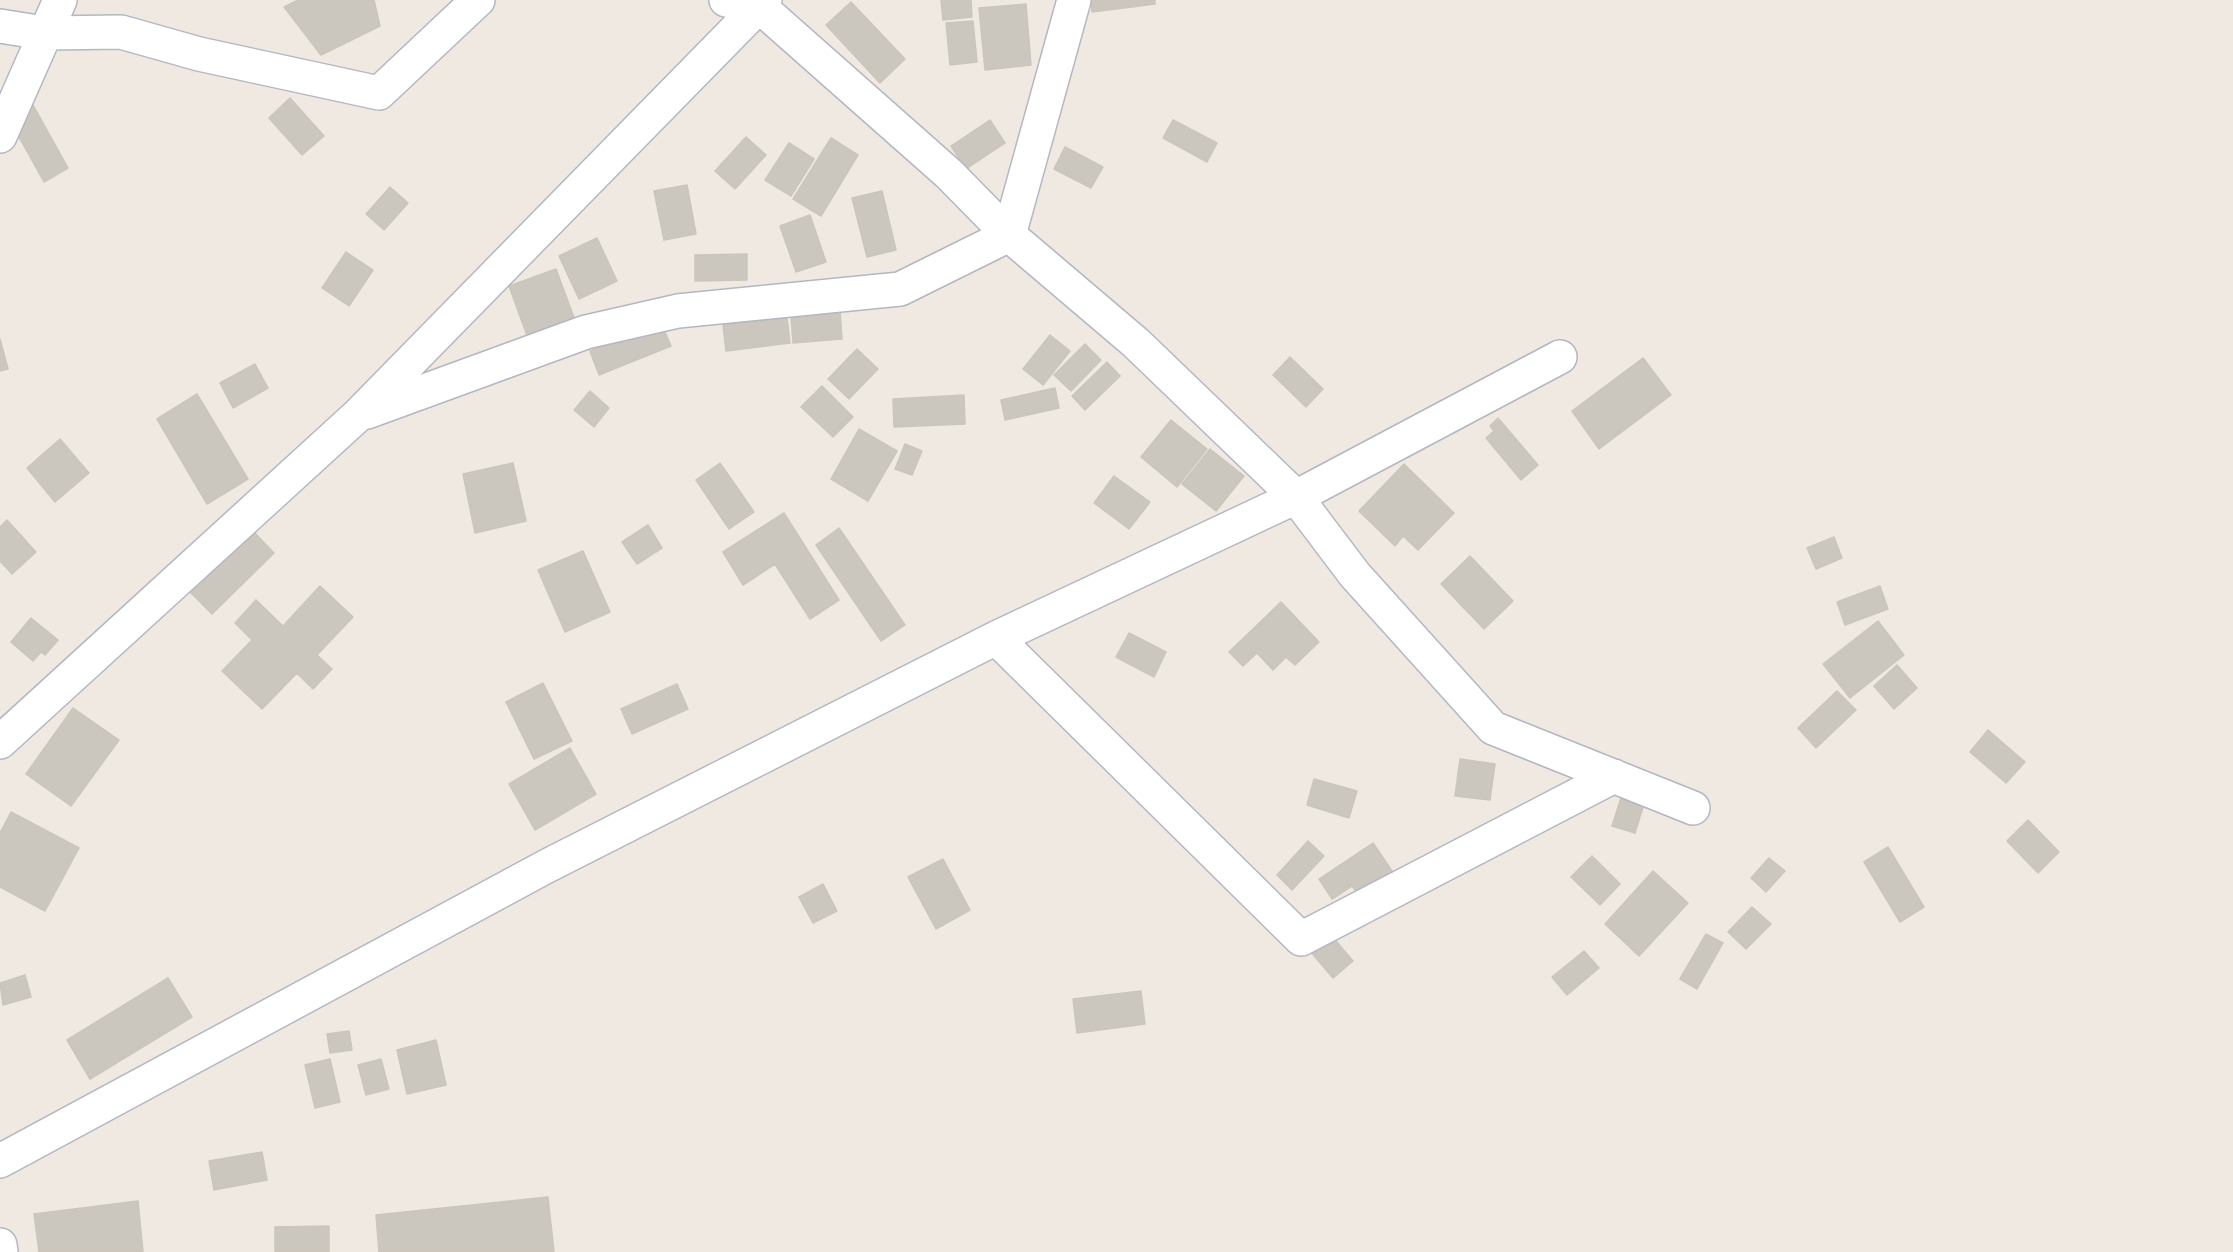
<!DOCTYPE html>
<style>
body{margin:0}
canvas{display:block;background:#efe9e1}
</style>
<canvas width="2233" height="1252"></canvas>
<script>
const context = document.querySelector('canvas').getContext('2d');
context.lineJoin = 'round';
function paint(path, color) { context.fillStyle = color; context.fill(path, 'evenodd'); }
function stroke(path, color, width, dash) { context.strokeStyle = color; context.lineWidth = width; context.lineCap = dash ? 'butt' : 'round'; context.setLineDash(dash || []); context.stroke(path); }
const building = new Path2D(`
 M298 0H374L380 26 321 55 284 7Z
 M941 0H971L972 17 943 20Z
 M1091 0H1155V4L1092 12Z
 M851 2 905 59 880 83 826 25Z
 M1026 4 1031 65 985 70 979 8Z
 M973 21 977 62 950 65 946 23Z
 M290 98 324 136 302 155 269 118Z
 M33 105 68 168 44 182 9 119Z
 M990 120 1005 143 966 169 951 146Z
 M1173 120 1217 143 1207 162 1163 138Z
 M746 137 766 155 735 189 715 171Z
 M831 138 858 155 821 216 793 199Z
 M789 143 814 159 791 196 765 180Z
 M1065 147 1103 167 1091 188 1054 169Z
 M687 185 696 234 664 240 654 191Z
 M390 187 408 203 384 230 366 214Z
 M882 191 896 250 867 257 852 198Z
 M810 215 826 262 796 272 780 226Z
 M597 238 617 281 579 299 559 256Z
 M346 252 373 270 349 306 322 288Z
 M747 254V280L695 281V255Z
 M556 269 576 323 529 341 509 286Z
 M840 311 842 339 793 343 791 316Z
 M787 318 790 343 726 351 723 325Z
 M661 323 671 346 599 375 590 351Z
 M1050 335 1070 351 1043 385 1023 369Z
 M0 339 8 369 0 371Z
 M1085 344 1101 360 1071 391 1054 375Z
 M857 349 878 369 849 399 828 379Z
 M1290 357 1323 389 1306 407 1273 375Z
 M1643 358 1671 395 1599 449 1572 411Z
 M1107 362 1120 376 1085 410 1072 396Z
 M255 364 268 388 233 408 220 383Z
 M822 386 853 417 833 437 801 407Z
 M1055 388 1059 408 1005 420 1001 400Z
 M590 391 609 408 594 427 574 410Z
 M197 394 248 479 207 504 157 419Z
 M964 395 965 424 894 427 893 399Z
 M1498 418 1538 465 1521 480 1486 438 1494 431 1490 426Z
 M1171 420 1207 449 1177 487 1141 457Z
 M859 429 897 451 868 501 831 479Z
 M60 439 89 473 55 502 27 468Z
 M905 444 922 451 912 475 895 469Z
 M1210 449 1244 476 1216 511 1182 484Z
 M513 463 526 521 475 533 463 474Z
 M720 463 754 512 729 529 696 480Z
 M1404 464 1454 513 1418 550 1403 536 1395 546 1359 511Z
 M1114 476 1150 502 1129 529 1094 503Z
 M784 513 839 600 810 619 775 564 743 585 723 552Z
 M7 520 36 552 12 574 0 561V527Z
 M648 525 662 548 637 564 622 542Z
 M249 527 274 553 212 614 187 589Z
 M839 528 905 625 881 641 816 545Z
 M1834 537 1842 558 1816 569 1807 548Z
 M583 551 610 612 565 632 538 570Z
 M1470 556 1513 601 1484 629 1441 584Z
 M320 586 353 617 317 655 332 669 313 689 297 673 262 709 222 671 252 640 235 623 256 600 283 626Z
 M1880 586 1888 609 1845 625 1837 602Z
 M1281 602 1319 642 1295 665 1286 657 1273 670 1257 653 1243 666 1229 652Z
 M31 618 58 640 45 655 41 652 33 661 11 642Z
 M1878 621 1904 655 1850 698 1823 664Z
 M1129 633 1166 652 1154 677 1116 657Z
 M1897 665 1917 688 1894 709 1874 686Z
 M543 683 572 741 534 759 506 702Z
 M677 684 688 709 632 734 621 709Z
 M1837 691 1856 710 1816 748 1798 728Z
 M73 708 119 740 71 806 26 774Z
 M1988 730 2025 762 2006 783 1970 752Z
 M570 748 596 794 535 830 509 784Z
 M1460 759 1495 764 1490 800 1455 796Z
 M1314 779 1357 791 1349 818 1307 805Z
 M1621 798 1644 804 1635 833 1612 826Z
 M11 812 79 848 45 911 0 887V833Z
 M2028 820 2059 852 2038 873 2007 841Z
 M1308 841 1324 856 1292 890 1277 875Z
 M1373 843 1394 874 1360 896 1352 886 1332 899 1319 879Z
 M1888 847 1924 907 1900 922 1864 862Z
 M1592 856 1620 884 1600 905 1571 877Z
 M1769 858 1785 871 1766 892 1751 878Z
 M943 859 970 910 936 929 908 877Z
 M1653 871 1688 903 1639 956 1605 924Z
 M823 884 837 911 813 923 799 897Z
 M1752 907 1771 924 1746 949 1728 932Z
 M1330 934 1353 961 1333 978 1310 951Z
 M1706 934 1723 943 1697 989 1680 979Z
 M1584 951 1599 968 1567 995 1552 977Z
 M25 975 31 997 3 1005 0 983Z
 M168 978 192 1017 90 1079 67 1040Z
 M1141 991 1145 1024 1077 1033 1073 999Z
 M349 1031 352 1050 330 1053 327 1034Z
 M436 1040 446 1085 407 1094 397 1050Z
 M330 1059 340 1102 315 1108 305 1065Z
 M381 1059 389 1089 366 1095 358 1065Z
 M262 1152 267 1180 214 1190 209 1161Z
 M548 1197 554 1252H379L376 1215Z
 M138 1201 143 1252H39L34 1214Z
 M329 1226V1252H275V1227Z`);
const street = new Path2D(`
 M726 0 759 6 949 174 1009 235 1136 343 1296 497 1355 575 1493 728 1693 808
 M0 26 44 33 121 32 199 54 379 93 478 0
 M0 136 60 0
 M367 412 586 332 678 311 900 289 1009 235 1074 0
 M996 638 1301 939 1614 776
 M0 742 357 416 765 0
 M0 1161 547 866 996 638 1296 497 1560 357`);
const secondary = new Path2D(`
 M0 1245 1 1252`);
paint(building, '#cbc7bf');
stroke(building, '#cbc5ba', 1.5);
stroke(street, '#b4b7c1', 36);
stroke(secondary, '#b4b7c1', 36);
stroke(street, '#fff', 33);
stroke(secondary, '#fff', 33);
</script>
